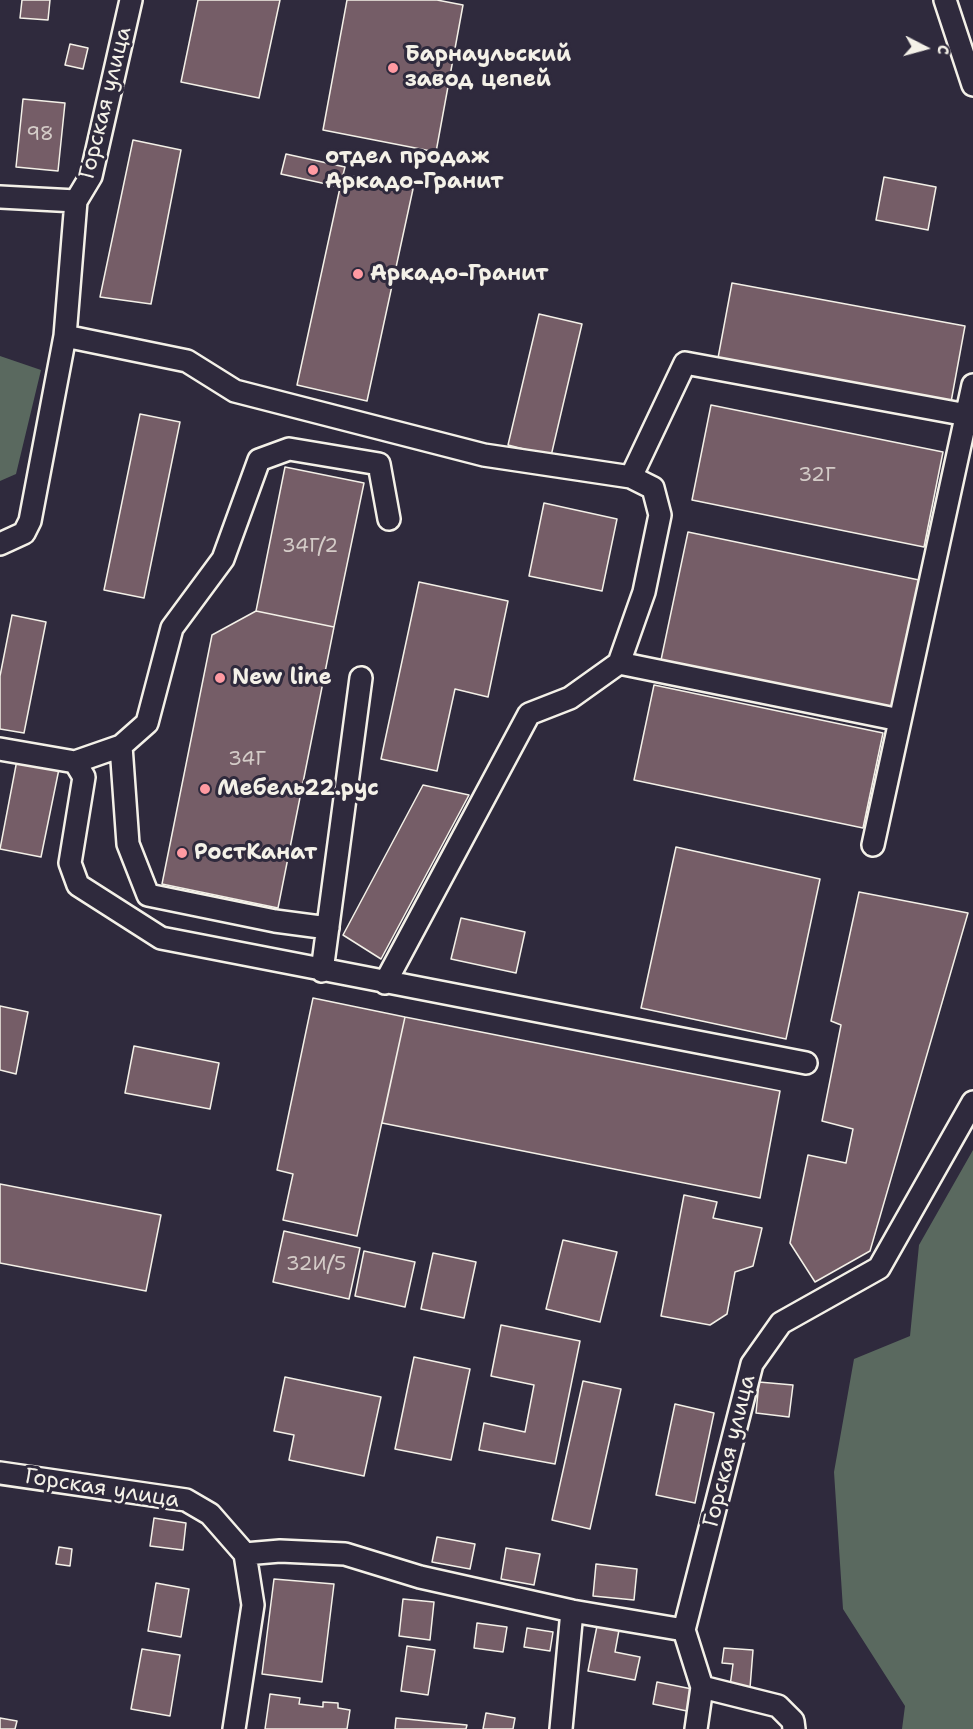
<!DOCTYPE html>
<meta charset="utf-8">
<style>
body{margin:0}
#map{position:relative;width:973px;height:1729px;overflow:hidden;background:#2f2a3d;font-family:"Shantell Sans",sans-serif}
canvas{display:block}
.north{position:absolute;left:895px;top:18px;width:60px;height:60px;-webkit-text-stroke:4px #2f2a3d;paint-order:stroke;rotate:96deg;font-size:16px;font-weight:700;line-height:24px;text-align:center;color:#f4f1e8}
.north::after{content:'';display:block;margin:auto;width:21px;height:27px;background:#f4f1e8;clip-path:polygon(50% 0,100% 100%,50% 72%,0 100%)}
</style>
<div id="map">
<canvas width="973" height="1729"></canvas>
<div class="north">С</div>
</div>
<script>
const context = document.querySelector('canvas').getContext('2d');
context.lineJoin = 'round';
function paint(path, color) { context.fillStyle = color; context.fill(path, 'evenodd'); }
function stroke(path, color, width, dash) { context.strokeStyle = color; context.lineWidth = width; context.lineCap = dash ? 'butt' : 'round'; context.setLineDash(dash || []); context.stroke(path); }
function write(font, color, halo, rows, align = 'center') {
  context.font = font + ' "Shantell Sans",sans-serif'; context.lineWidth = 6; context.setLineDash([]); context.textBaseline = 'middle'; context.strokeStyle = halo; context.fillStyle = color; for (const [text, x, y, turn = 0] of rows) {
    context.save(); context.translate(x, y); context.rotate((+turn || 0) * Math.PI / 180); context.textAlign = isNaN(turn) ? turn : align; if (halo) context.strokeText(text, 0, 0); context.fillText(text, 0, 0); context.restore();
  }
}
const green = new Path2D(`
 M0 356 41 370 16 474 0 481Z
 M973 1150V1729H902L905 1706 843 1609 834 1472 854 1359 910 1336 919 1245Z`);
const building = new Path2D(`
 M22 0H50L48 20 20 18Z
 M198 0H280L259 98 181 82Z
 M347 0H437L463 5 436 152 323 130Z
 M70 44 88 48 83 69 65 65Z
 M23 99 65 103 58 171 16 167Z
 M133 140 181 150 151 304 100 297Z
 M286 154 345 167 340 187 281 174Z
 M343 174 413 189 367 401 297 385Z
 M884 177 936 187 928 230 876 220Z
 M732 283 965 326 951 402 718 358Z
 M539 314 582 324 551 456 508 445Z
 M711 405 943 452 924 547 692 500Z
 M140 414 180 422 144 598 104 590Z
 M285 467 364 483 334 627 256 611Z
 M544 503 617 519 602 591 529 576Z
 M688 532 919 580 893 708 661 660Z
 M419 582 508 601 488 697 455 689 437 771 381 759Z
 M256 611 334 627 278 908 162 884 212 635Z
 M12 615 46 622 24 733 0 729V676Z
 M654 685 883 733 863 828 634 780Z
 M17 760 59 769 41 857 0 849Z
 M423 785 469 795 381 959 343 935Z
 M676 847 820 879 786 1039 641 1008Z
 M859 892 968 913 870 1251 815 1282 790 1243 808 1155 846 1163 853 1129 822 1121 841 1025 831 1021Z
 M461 918 525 932 516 973 451 959Z
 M313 998 405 1017 357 1236 283 1220 293 1174 277 1170Z
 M0 1006 28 1012 16 1074 0 1070Z
 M405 1017 780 1091 760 1198 382 1123Z
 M134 1046 219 1063 210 1109 125 1093Z
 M0 1184 161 1215 146 1291 0 1263Z
 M684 1195 717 1202 713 1218 762 1228 753 1266 735 1272 727 1314 710 1325 661 1316Z
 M284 1231 360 1248 349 1299 273 1282Z
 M563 1240 617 1252 600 1322 546 1309Z
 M364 1251 415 1262 405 1307 355 1296Z
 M433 1253 476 1262 464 1318 421 1309Z
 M501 1325 580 1341 555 1464 479 1450 484 1423 525 1432 534 1385 491 1376Z
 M414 1357 470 1369 451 1460 395 1449Z
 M285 1377 381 1397 364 1476 289 1460 294 1435 274 1431Z
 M583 1381 621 1389 590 1529 552 1520Z
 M759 1382 793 1385 789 1417 756 1413Z
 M675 1404 714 1413 695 1503 656 1495Z
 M154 1518 186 1523 183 1550 150 1546Z
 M437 1537 475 1544 470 1569 432 1562Z
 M59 1547 72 1549 70 1566 56 1564Z
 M506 1548 540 1554 534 1585 501 1579Z
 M596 1564 637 1569 634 1600 593 1596Z
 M274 1579 334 1584 322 1682 262 1674Z
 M156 1583 189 1589 181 1637 148 1631Z
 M403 1599 434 1602 430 1640 399 1636Z
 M477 1623 507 1627 503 1652 474 1648Z
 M597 1626 619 1630 615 1652 640 1657 635 1680 588 1671Z
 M527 1628 553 1632 550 1651 524 1647Z
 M407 1646 435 1650 428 1695 401 1691Z
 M724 1648 753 1650 750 1688 730 1686 733 1664 722 1663Z
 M142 1649 180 1655 170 1716 131 1709Z
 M657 1682 692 1689 687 1711 653 1704Z
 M270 1694 300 1698 299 1704 323 1707V1702L338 1703V1708L350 1710 347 1729H265Z
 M486 1713 515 1718 513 1729H483Z
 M0 1718 17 1721 15 1729H0Z
 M396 1718 467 1725 466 1729H395Z`);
const minor = new Path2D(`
 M945 0 973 85
 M0 197 76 201 91 176 131 0
 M65 336 187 361 235 391 484 455 631 477 685 363 967 415
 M0 544 24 533 30 521 65 336 76 201
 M619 663 900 720
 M121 746 128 844 148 895 275 921 328 928
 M0 749 75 762 84 777 70 863 78 885 161 938 806 1063
 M75 762 121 746 147 723 172 628 223 559 259 460 289 449 379 464 389 519
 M873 845 973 385
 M322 971 361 678
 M385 983 529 714 570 698 619 663 644 592 660 515 653 488 631 477
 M0 1473 186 1500 210 1514 245 1554
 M245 1554 280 1551 345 1554 420 1577 572 1611 684 1630
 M684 1630 752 1364 781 1323 879 1268 973 1102
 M684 1630 702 1687 696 1729
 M702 1687 778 1706 793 1721 794 1729
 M234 1729 253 1605 245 1554
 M561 1729 572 1611`);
const markers = [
 [393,68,6,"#ff9aa2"],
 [313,170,6,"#ff9aa2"],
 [358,274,6,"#ff9aa2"],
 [220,678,6,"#ff9aa2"],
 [205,789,6,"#ff9aa2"],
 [182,853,6,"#ff9aa2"]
];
const numberNames = [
 ["98",40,135],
 ["32Г",817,476],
 ["34Г/2",310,547],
 ["34Г",247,760],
 ["32И/5",316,1265]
];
const poiNames = [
 ["Барнаульский",405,55],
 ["завод цепей",405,80],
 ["отдел продаж",325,157],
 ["Аркадо-Гранит",325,182],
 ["Аркадо-Гранит",370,274],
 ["New line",232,678],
 ["Мебель22.рус",217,789],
 ["РостКанат",194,853]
];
const streetNames = [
 ["Горская улица",106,103,-76],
 ["Горская улица",730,1451,-76],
 ["Горская улица",102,1489,9]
];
paint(green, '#5a695f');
paint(building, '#755d67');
stroke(building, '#f4f1e8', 1.5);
stroke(minor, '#f4f1e8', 26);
stroke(minor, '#2f2a3d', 21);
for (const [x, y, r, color] of markers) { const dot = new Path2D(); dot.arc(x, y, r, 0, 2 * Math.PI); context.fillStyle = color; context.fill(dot); stroke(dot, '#2f2a3d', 2); }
write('20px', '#d4ccc8', null, numberNames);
write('bold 22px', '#f4f1e8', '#2f2a3d', poiNames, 'left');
write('22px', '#f4f1e8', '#2f2a3d', streetNames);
</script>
